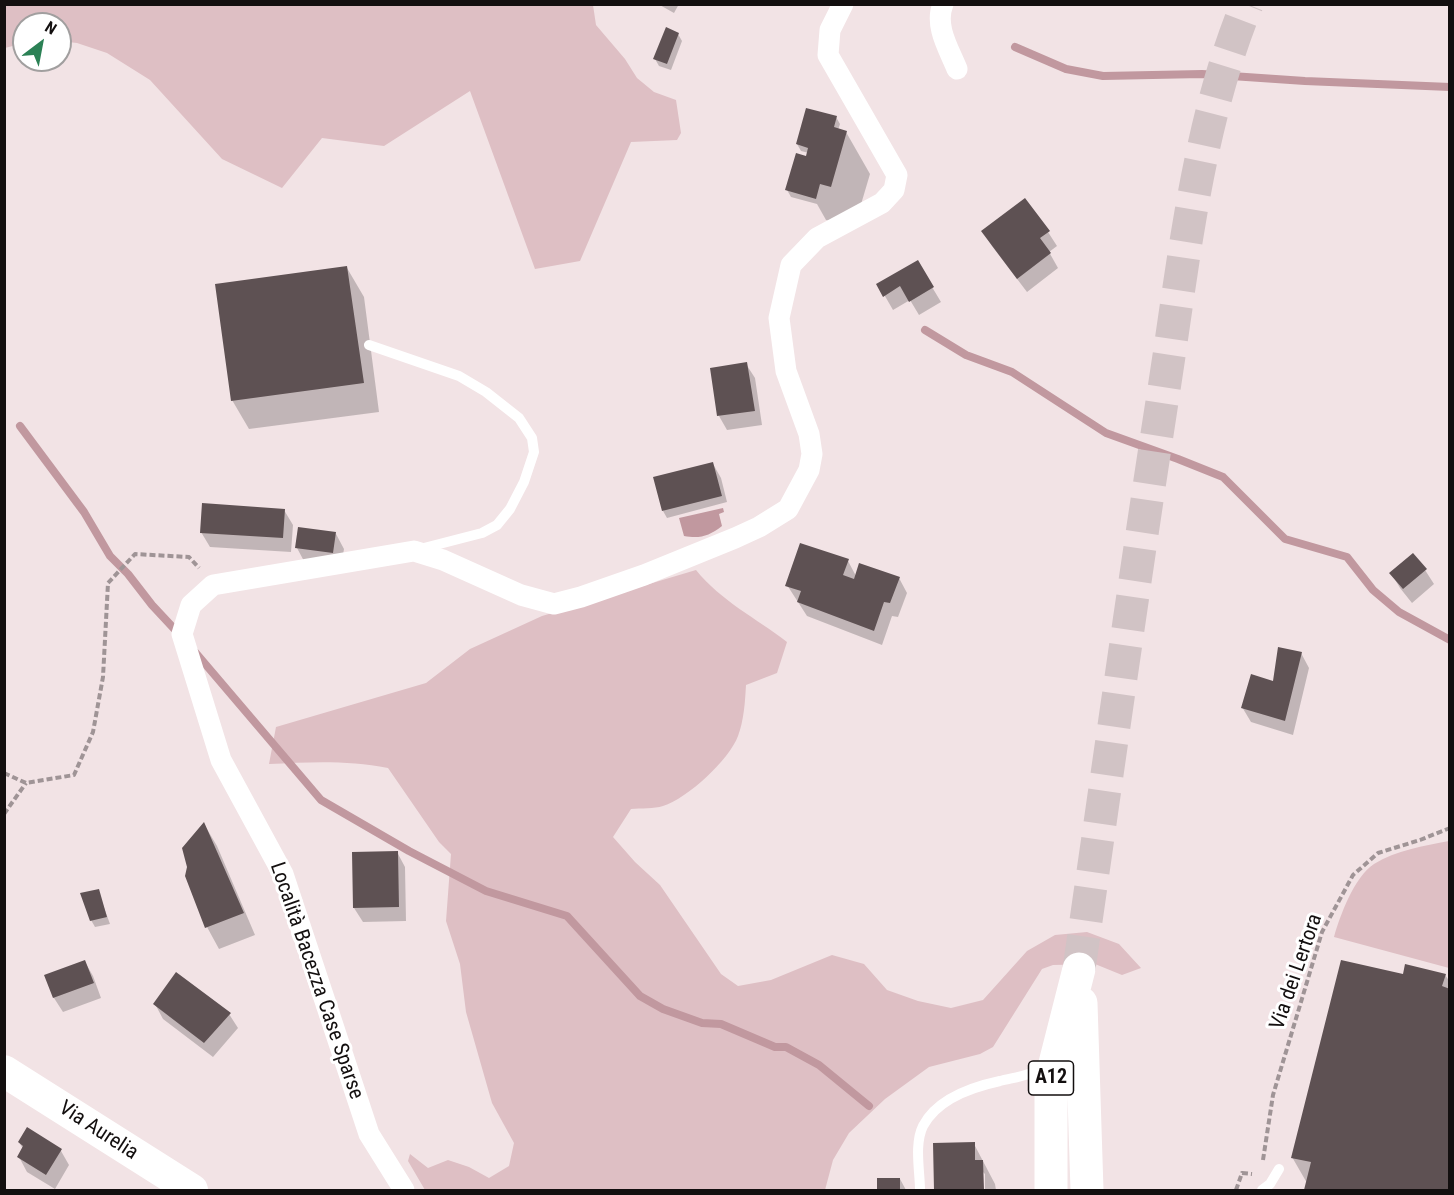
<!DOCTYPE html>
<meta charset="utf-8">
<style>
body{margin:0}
#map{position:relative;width:1454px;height:1195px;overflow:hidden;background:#f2e3e5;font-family:"Roboto Condensed",sans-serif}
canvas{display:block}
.frame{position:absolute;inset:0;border:6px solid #130f0f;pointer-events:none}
.north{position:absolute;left:12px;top:12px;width:60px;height:60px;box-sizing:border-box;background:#fff;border:2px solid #a19f9f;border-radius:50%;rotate:32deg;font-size:16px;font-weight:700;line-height:24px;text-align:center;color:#130f0f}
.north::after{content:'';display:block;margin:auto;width:21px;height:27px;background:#2b8155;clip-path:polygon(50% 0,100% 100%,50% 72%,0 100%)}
</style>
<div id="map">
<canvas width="1454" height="1195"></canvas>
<div class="frame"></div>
<div class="north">N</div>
</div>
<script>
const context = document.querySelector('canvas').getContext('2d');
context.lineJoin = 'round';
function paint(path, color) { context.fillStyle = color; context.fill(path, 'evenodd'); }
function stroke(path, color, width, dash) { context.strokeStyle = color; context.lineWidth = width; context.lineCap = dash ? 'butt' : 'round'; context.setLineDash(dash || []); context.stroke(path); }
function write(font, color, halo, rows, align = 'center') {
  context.font = font + ' "Roboto Condensed",sans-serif'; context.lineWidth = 6; context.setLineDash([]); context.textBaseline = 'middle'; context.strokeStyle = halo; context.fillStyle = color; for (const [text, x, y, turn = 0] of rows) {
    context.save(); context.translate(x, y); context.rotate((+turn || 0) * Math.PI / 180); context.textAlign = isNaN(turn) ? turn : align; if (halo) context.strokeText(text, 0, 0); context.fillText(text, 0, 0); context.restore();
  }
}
const green = new Path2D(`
 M5 4 593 5 596 25 625 59 637 78 654 92 676 100 681 133 677 140 631 142 580 261 535 269 470 91 384 146 322 138 282 188 222 159 150 80 107 53 77 43 60 41V24H24V43L5 48Z
 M696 570C721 601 756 618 787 642L777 673 746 685C745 702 744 720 738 736 729 760 688 798 663 806 654 809 641 808 631 809L613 837 635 862 660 885 721 974 738 986 771 980 832 955 864 964 887 990 918 1001 951 1008 983 1000 1027 951 1055 935 1087 932 1119 944 1141 968 1122 975 1095 964 1053 965 1042 969 993 1047 980 1054 929 1067 885 1099 849 1133 833 1160 825 1190H425L408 1161 410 1154 428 1168 448 1160 469 1167 489 1178 509 1166 514 1143 492 1103 466 1012 460 964 446 921 451 854 439 842 388 768C348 760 310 762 269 764L276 727 426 683 470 649 542 616Z
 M1449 841V968L1334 937C1340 916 1354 877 1374 864 1396 850 1424 846 1449 841Z`);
const water = new Path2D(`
 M723 508 724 512 719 514 722 526C709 536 700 539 684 536L679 518Z`);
const shadow = new Path2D(`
 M658 4H679L674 13Z
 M678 34 682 41 671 70 659 66 655 59Z
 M836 117 840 124 838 130 846 132 870 174 854 228 826 220 817 204 791 197 787 190 809 153 801 151 797 144Z
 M983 232H1048L1057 246 1049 252 1058 268 1027 292 992 246Z
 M917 262 941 302 919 315 910 300 893 310 878 284Z
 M347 268 364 297 379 412 249 429 232 400Z
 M746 364 755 378 762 425 727 430 719 416Z
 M713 464 721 478 727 502 667 518 663 511Z
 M284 510 293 525 291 552 210 547 201 532Z
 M336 534 344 549 341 567 305 563 297 548Z
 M848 561 856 576 899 578 907 593 898 617 892 616 882 645 807 616 787 585Z
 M1425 570 1434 584 1412 603 1400 588 1391 573Z
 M1301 653 1309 668 1293 735 1251 722 1242 707 1274 683Z
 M204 824 217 846 255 935 219 949 207 927Z
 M397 852 405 867 406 921 363 922 354 908Z
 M98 891 110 924 95 927 91 920Z
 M85 962 93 976 101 998 63 1012 54 998 46 976Z
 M1404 975H1445L1450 982V1190H1305L1307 1183 1292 1157Z
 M155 1004 229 1014 238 1028 213 1057 163 1019Z
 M19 1142 61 1151 69 1165 55 1189 27 1172 19 1157 23 1149Z
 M935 1144H974L995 1184 996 1190H985V1174L982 1171V1190H935Z
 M900 1179 906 1190H879L878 1180Z`);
const stream = new Path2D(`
 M1015 47 1066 69 1103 76 1202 74 1305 81 1450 87
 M925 330 966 355 1012 372 1106 433 1178 459 1223 477 1285 539 1347 557 1373 590 1399 612 1450 640
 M20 426 84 512 110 556 128 574 152 605 179 634
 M195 652 321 800 409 851 486 891 567 916 640 996 663 1009 702 1023 721 1024 775 1047H786L819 1065 869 1106`);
const building = new Path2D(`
 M666 27 679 33 667 64 653 59Z
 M806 108 837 116 834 127 847 131 831 187 820 184 816 199 785 190 796 153 806 156 808 148 796 144Z
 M1025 198 1050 231 1040 238 1051 253 1017 279 981 231Z
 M918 260 934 287 909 302 900 286 883 297 876 284Z
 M347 266 364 383 231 401 215 284Z
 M747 362 755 411 717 416 710 368Z
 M713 462 722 496 662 511 653 477Z
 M202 503 285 509 283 538 200 533Z
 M298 527 336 532 333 553 295 548Z
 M800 543 849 559 843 575 854 579 859 563 900 577 890 603 884 602 874 631 797 602 801 591 785 586Z
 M1413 553 1427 569 1403 589 1389 573Z
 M1278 647 1302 652 1285 721 1241 708 1251 674 1273 681Z
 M204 822 244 913 205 928 185 876 187 867 182 848Z
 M398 851 399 907 353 908 352 852Z
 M99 889 107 917 90 921 80 893Z
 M85 960 94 983 53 998 44 975Z
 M1341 960 1403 974 1405 964 1446 974 1442 986 1450 989V1190H1304L1311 1162 1291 1158Z
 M176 972 231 1013 204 1043 153 1004Z
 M27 1127 62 1149 46 1175 17 1157 23 1146 18 1142Z
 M975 1142V1160H983L984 1190H934L933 1143Z
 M877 1178H900V1190H877Z`);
const motorwayTunnel = new Path2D(`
 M1079 969C1107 776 1134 582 1164 389 1184 260 1197 126 1247 4`);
const path = new Path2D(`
 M4 773 26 783 74 775 93 732 103 677 108 583 135 554 189 557 199 568
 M4 814 26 783
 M1263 1160 1273 1095 1322 932 1353 875 1378 853 1420 840 1450 828
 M1236 1190 1242 1173 1252 1174`);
const service = new Path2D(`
 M369 345 459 376 486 392 519 418 532 438 534 452 524 482 510 509 497 525 482 533 420 549
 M920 1190C920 1172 914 1144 923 1126 937 1099 972 1087 1000 1081 1016 1077 1034 1075 1047 1065
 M1262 1190 1270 1184 1279 1169`);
const minor = new Path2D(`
 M943 4C934 26 949 49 957 69
 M404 1190 369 1134 283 874 221 760 182 634 191 605 213 585 414 551 443 560 521 595 554 604 581 597 644 575 735 538 759 527 788 509 809 470 812 454 809 434 786 371 779 318 791 265 817 238 882 203 894 190 897 175 828 55 830 30 843 4`);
const primary = new Path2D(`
 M4 1071 192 1190`);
const motorway = new Path2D(`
 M1081 1003 1087 1190
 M1051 1190V1079L1079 969`);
const shields = [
 [1051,1078,45]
];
const shieldNames = [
 ["A12",1051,1078]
];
const streetNames = [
 ["Via dei Lertora",1297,972,-71],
 ["Località Bacezza Case Sparse",316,981,71],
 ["Via Aurelia",98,1131,33]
];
paint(green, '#debfc4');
paint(water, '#c1989f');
paint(shadow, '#0003');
stroke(stream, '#c1989f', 8);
paint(building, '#5e5153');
stroke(motorwayTunnel, '#d1c3c5', 33, [33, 16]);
stroke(path, '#9f9496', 4, [6, 3]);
stroke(service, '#fff', 10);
stroke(minor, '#fff', 21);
stroke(primary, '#fff', 32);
stroke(motorway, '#fff', 33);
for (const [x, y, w] of shields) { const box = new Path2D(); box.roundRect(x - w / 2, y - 17, w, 34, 4.5); context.fillStyle = '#fff'; context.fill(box); stroke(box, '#130f0f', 1.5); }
write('bold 20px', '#130f0f', null, shieldNames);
write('21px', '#130f0f', '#fff', streetNames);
</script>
